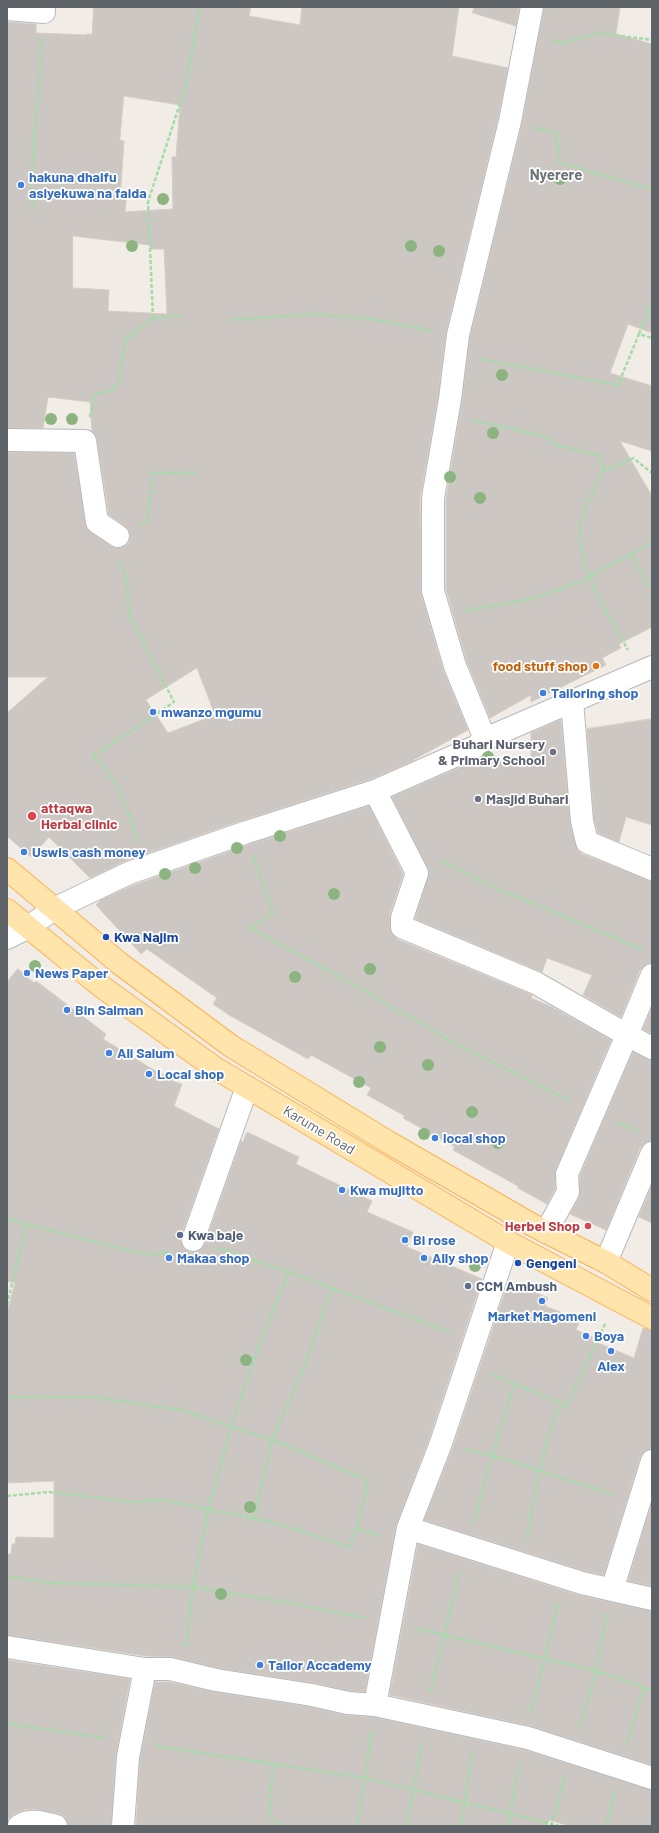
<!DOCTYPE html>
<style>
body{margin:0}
#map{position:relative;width:659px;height:1833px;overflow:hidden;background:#f1ece5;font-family:Barlow,sans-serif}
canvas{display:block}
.frame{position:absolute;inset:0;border:8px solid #5d6367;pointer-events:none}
</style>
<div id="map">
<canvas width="659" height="1833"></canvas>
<div class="frame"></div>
</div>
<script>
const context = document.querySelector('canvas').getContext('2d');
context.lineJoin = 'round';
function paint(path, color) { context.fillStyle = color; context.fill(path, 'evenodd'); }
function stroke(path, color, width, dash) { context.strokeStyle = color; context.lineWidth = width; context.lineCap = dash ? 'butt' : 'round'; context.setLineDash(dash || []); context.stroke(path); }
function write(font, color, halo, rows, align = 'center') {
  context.font = font + ' Barlow,sans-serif'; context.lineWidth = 3.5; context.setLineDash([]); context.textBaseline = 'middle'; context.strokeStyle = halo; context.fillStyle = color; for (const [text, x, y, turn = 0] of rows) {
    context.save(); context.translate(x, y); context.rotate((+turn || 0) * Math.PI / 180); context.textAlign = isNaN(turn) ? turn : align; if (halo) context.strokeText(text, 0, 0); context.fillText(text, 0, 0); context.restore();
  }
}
const building = new Path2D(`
 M94 7H251L249 16 300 25 302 7H459L452 56 508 68 498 118 446 332 438 397 420 498 421 594 443 670 468 730 413 760H415L371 779 240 821 125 861 90 878 49 837 31 857 7 836V713L48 677H7V452L74 453 87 529 111 546 117 548 124 547 129 543 130 536 129 530 125 526 109 515 97 439 92 431 90 402 48 397 43 428H7V22L36 24V33L86 35 87 34H92ZM124 96 180 105 176 157H172L173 209 125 212 126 200 120 199 124 141 120 140ZM73 236 150 245V249H164L167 314 108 311 109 290 73 288ZM197 668 215 715 168 733 146 700Z
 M474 7H519L516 26 473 13Z
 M544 7H620L616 34 652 44V333L628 324 610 373 652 386V451L620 441 652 496V627L619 644 621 648 602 658 606 665 531 702V695L490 718 467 662 446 589V499L462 401 470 337 522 124Z
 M652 719V825L626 817 619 842 598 833 594 819 587 729Z
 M561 720 570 822 577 850 582 854 652 881V963L645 965 640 970 621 1017 583 995 592 975 547 958 542 972 415 919 429 872 392 797 475 761 531 762V733Z
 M369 806 403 874 390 914V927L392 934 397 939 530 994 532 995 531 998 552 1007 611 1040 556 1169 555 1189 547 1204 518 1188V1186L453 1150 455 1147 403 1118 405 1116 367 1095 371 1088 311 1055 308 1059 229 1015 213 1004 217 998 147 949 141 954 96 905 101 900 134 885 248 845Z
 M18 969 34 983 36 981 106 1034 103 1039 157 1072 174 1078 172 1081 182 1084 174 1106 219 1129 181 1236V1243L184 1248 188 1252H196L201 1249 205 1244 241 1141 243 1142 247 1132 299 1157 296 1164 372 1201 367 1212 413 1232 407 1247 482 1279 429 1439 396 1526 365 1692 350 1691 314 1683 218 1668 173 1657 146 1656 7 1635V1554H11L12 1544H15L16 1537 54 1538V1481L7 1483V1313L15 1283 7 1281V982Z
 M652 1008V1034L643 1029Z
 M633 1052 652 1060V1141L645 1143 640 1148 606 1230 570 1214 579 1198 580 1176Z
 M652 1185V1223L639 1217Z
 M511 1282 548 1298 545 1306 580 1320 576 1330 593 1337 591 1340 634 1358 643 1328 652 1330V1449L644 1452 640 1457 604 1575 585 1571 424 1520 453 1447 506 1289 508 1290Z
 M652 1503V1586L628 1581Z
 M418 1544 578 1595 652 1611V1765L531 1726 390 1695Z
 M7 1660 130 1679 116 1755 111 1826H68L65 1817 60 1814 33 1809 24 1810 13 1815 8 1819 7 1824Z
 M155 1682H169L214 1692 310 1707 345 1715 373 1717 525 1750 652 1790V1826H570L549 1820 547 1826H136L140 1759Z`);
const path = new Path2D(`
 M551 41 563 43 598 33 652 40
 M535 128 556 133 560 163 652 189
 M33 209 31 185 42 38
 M153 318 148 202 186 85C189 58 197 33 199 7
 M231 320 314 314 371 319 433 331
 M639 334 652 303
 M480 359 618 385 639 334 652 338
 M90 417 95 394 110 391 119 382 125 340 153 318 182 316
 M472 420 548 437 553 444 601 456 603 470 618 466 633 458 652 473
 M603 471C598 482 583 511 581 522 576 569 607 611 628 650
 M140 525 148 521 152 473H195
 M630 553 652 591
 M120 562 127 582 129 614 174 702 92 757C116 771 131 817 138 843
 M464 611 535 598 579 582 652 543
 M253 856 273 913 250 928 360 988 399 1012 410 1016 443 1037 571 1101
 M440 860 491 886 644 950
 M617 1122 638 1131
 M7 1219 134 1252 149 1255 172 1252
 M218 1248 289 1272 452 1333
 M7 1305 26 1224
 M491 1374 566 1405
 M7 1397H92L181 1410 272 1440 365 1479 367 1485 357 1527
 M466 1449 498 1457 615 1495
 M7 1496 49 1492 132 1502 163 1500 275 1523 349 1547 357 1527 367 1532 380 1535
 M254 1519 272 1440 304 1367 332 1289
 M473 1523 514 1384
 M527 1538 539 1471 554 1418 559 1409 567 1405 606 1322
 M7 1576 51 1583 193 1587 285 1602 365 1618
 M415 1628 596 1671 652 1690
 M186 1646 193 1587 208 1510 231 1428 259 1345 289 1272
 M431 1692 459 1572
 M530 1713 545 1659 558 1602
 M7 1724 106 1738
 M580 1727 596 1671 607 1614
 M627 1744 644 1687
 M156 1746 365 1778 559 1826
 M273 1764 269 1813 273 1820 284 1826
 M357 1826 372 1730
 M407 1826 422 1742
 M460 1826 465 1803 472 1751
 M508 1826 519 1763
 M551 1826 565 1776
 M606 1826 614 1793`);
const minor = new Path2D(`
 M7 9 44 12V7
 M7 440 85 441 97 522 118 536
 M572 701 582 821 587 842 652 869
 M485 739 455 666 433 591V498L450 399 458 335 510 121 532 7
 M375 791 417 873 402 918V927L536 983 627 1035 567 1174 568 1192 546 1232
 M7 938 27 928 54 909 129 873 244 833 375 791 475 747 485 739 652 667
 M652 975 627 1035 652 1048
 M193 1240 247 1087
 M508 1242 441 1443 408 1528 582 1583 652 1599
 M606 1262 652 1153
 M408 1528 375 1705 528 1738 652 1778
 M612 1590 652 1461
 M7 1647 145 1669
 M19 1826C30 1818 44 1823 56 1826
 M123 1826 128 1757 145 1669H170L216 1680 312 1695 348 1703 375 1705`);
const primary = new Path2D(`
 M7 869 119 963 231 1046 388 1142 536 1227 606 1262 652 1290
 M7 910 102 987 215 1068 508 1242 652 1318`);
const trees = [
 [560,179],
 [163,199],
 [132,246],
 [411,246],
 [439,251],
 [502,375],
 [51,419],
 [72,419],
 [493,433],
 [450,477],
 [480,498],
 [488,757],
 [280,836],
 [237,848],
 [195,868],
 [165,874],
 [334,894],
 [35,966],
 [370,969],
 [295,977],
 [380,1047],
 [428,1065],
 [359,1082],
 [472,1112],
 [424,1134],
 [498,1143],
 [475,1266],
 [246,1360],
 [250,1507],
 [221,1594]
];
const markers = [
 [21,185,4,"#3f7fe0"],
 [596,666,4,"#e8710a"],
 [543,693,4,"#3f7fe0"],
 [153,712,4,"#3f7fe0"],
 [553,752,4,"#6b7280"],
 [478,799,4,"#6b7280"],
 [32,816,5,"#e0444e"],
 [24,852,4,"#3f7fe0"],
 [106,937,4,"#1a4fb4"],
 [27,973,4,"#3f7fe0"],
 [67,1010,4,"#3f7fe0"],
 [109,1053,4,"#3f7fe0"],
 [149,1074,4,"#3f7fe0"],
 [435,1138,4,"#3f7fe0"],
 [342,1190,4,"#3f7fe0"],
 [588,1226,4,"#e0444e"],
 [180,1235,4,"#5c6f8a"],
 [405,1240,4,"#3f7fe0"],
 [169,1258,4,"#3f7fe0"],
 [424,1258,4,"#3f7fe0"],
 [518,1263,4,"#1a4fb4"],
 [468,1286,4,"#5c6f8a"],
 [542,1301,4,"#3f7fe0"],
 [586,1336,4,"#3f7fe0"],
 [611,1351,4,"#3f7fe0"],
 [260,1665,4,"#3f7fe0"]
];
const shopNames = [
 ["hakuna dhaifu",29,177],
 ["asiyekuwa na faida",29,193],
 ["Tailoring shop",551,693],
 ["mwanzo mgumu",161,712],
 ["Uswis cash money",32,852],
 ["News Paper",35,973],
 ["Bin Salman",75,1010],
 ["Ali Salum",117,1053],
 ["Local shop",157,1074],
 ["local shop",443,1138],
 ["Kwa mujitto",350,1190],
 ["Bi rose",413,1240],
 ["Makaa shop",177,1258],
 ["Ally shop",432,1258],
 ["Market Magomeni",542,1316,"center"],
 ["Boya",594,1336],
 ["Alex",611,1366,"center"],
 ["Tailor Accademy",268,1665]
];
const foodNames = [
 ["food stuff shop",588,666]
];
const worshipNames = [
 ["Buhari Nursery",545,744],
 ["& Primary School",545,760],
 ["Masjid Buhari",486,799,"left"]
];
const healthNames = [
 ["attaqwa",41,808],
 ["Herbal clinic",41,824],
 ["Herbel Shop",580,1226,"right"]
];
const transitNames = [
 ["Kwa Najim",114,937],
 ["Gengeni",526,1263]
];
const streetNames = [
 ["Karume Road",319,1130,31]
];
const serviceNames = [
 ["Kwa baje",188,1235],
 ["CCM Ambush",476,1286]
];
const neighbourhoodNames = [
 ["Nyerere",556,175]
];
paint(building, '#ccc7c2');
stroke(building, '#d6cdc3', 1);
stroke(minor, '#b6b9bd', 24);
stroke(primary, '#feb251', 24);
stroke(path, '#a2dda8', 2.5, [4, 2]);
stroke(minor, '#fff', 22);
stroke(primary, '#ffe4ac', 22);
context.fillStyle = '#8bb480';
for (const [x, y] of trees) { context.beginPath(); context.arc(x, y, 6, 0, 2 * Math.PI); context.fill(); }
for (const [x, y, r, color] of markers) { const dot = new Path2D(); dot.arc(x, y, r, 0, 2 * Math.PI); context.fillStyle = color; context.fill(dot); stroke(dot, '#fff', 1.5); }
write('bold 14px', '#366cbe', '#fff', shopNames, 'left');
write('bold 14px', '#c56008', '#fff', foodNames, 'right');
write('bold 14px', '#5b616d', '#fff', worshipNames, 'right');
write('bold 14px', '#be3a42', '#fff', healthNames, 'left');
write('bold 14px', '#164399', '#fff', transitNames, 'left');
write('14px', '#5d6367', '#fff', streetNames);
write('bold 14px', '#4e5e75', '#fff', serviceNames, 'left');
write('bold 15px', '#6e7579', '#fff', neighbourhoodNames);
</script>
